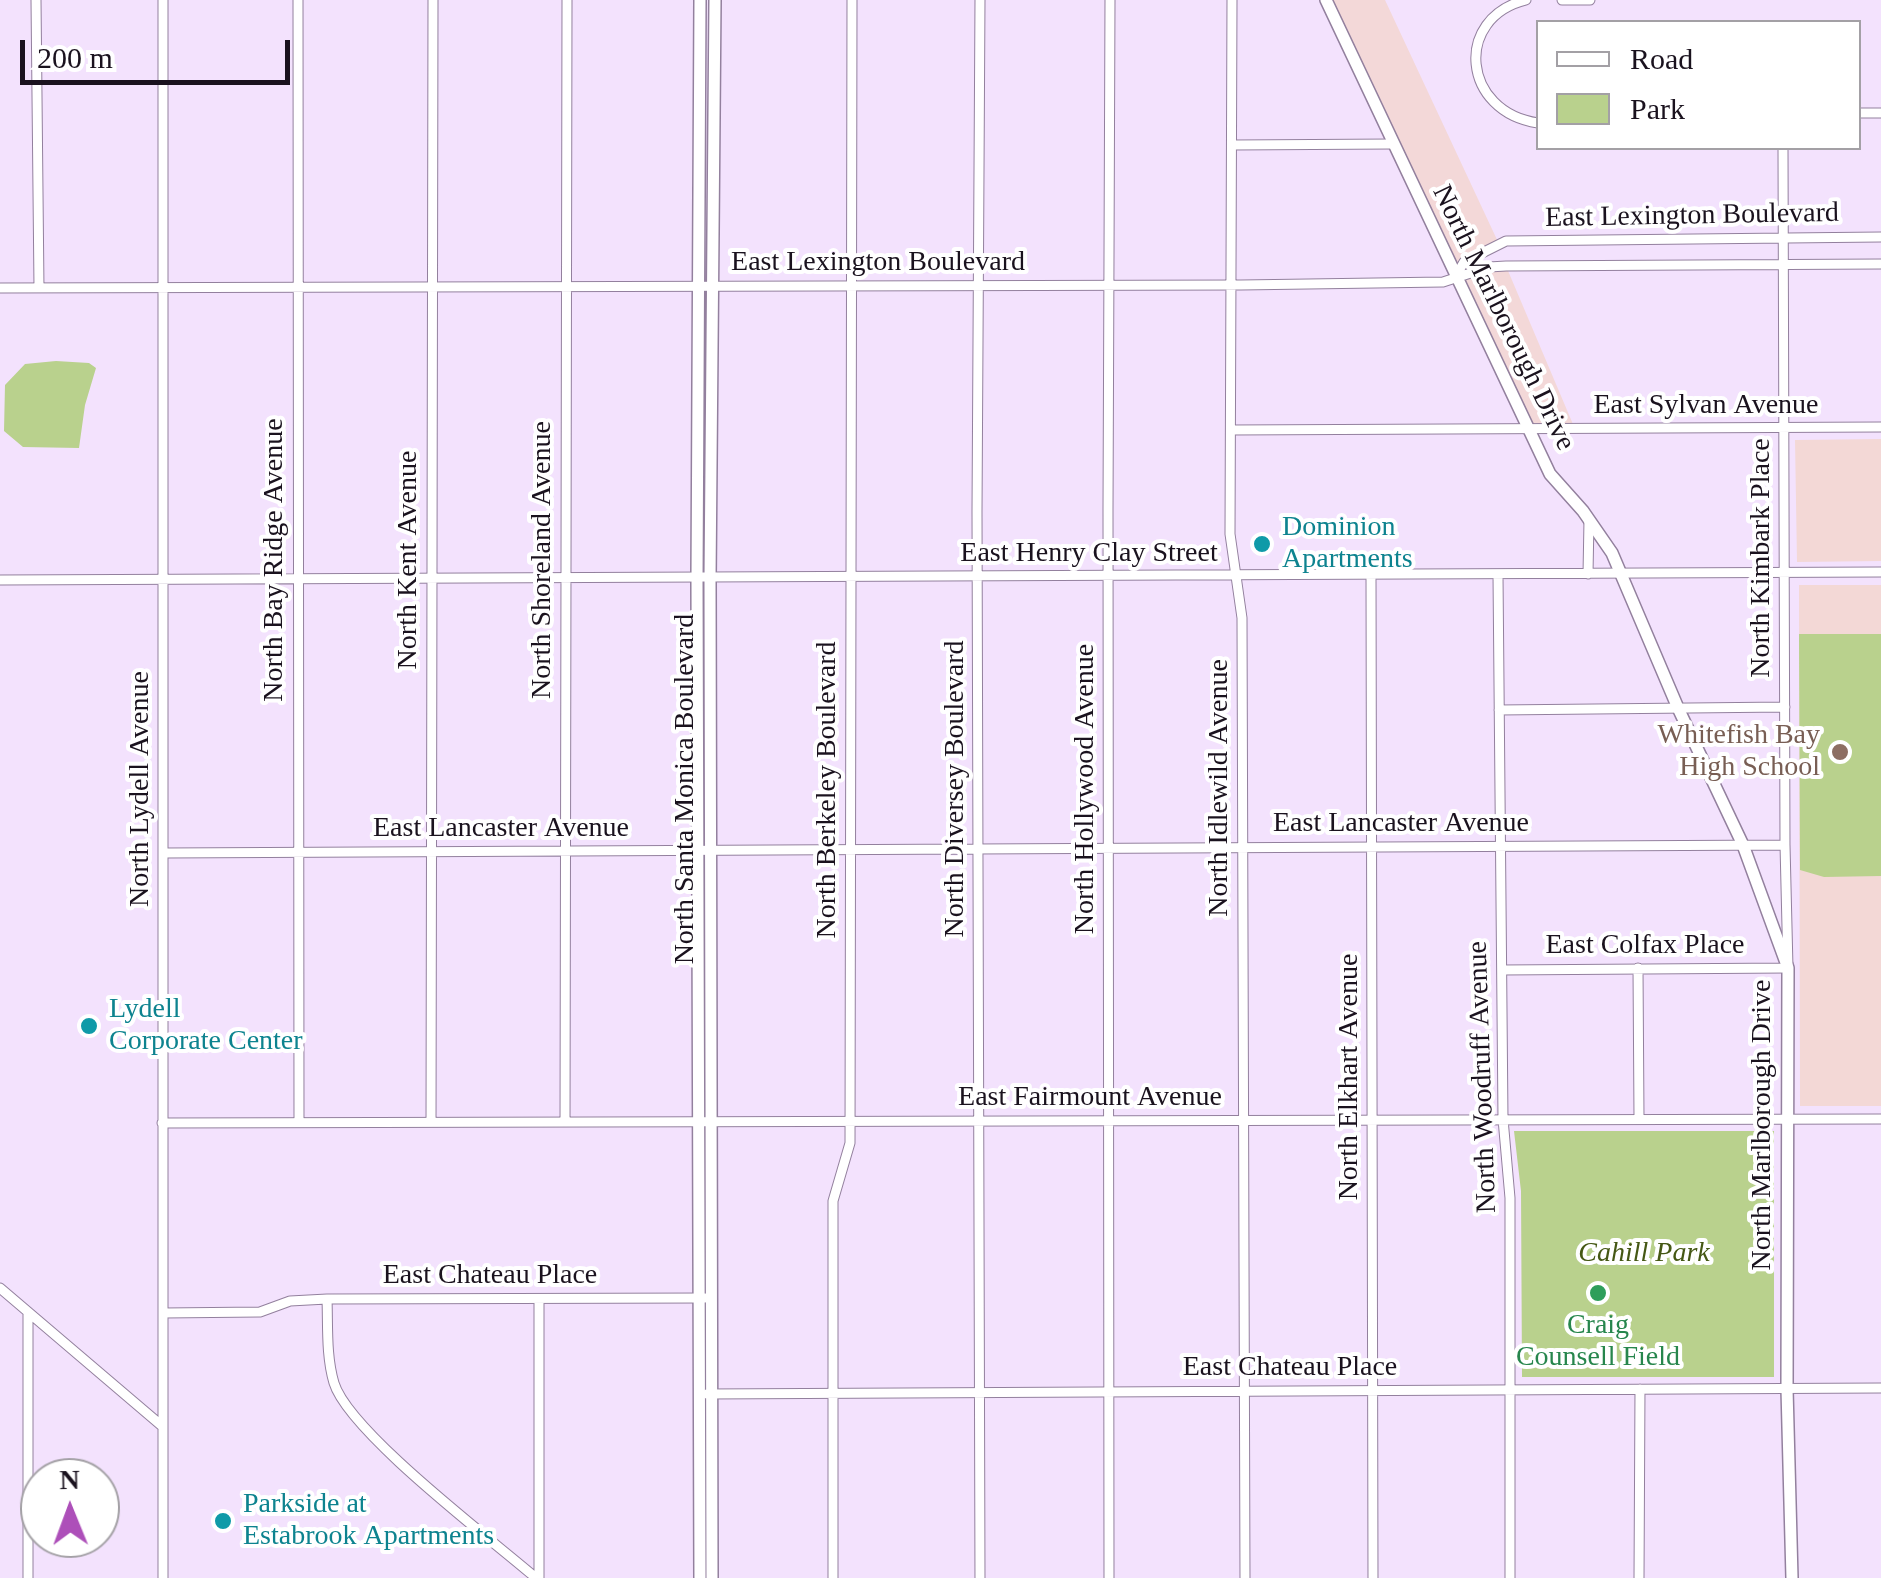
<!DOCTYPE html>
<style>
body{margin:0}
#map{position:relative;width:1881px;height:1578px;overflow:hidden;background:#f3e2fd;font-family:Georgia,serif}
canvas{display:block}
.legend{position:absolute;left:1536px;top:20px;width:325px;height:130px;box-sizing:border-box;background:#fff;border:2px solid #a3a0a5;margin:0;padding:12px 18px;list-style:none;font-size:30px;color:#1a121e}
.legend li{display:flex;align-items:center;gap:20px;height:50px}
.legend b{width:50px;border:2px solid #a3a0a5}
.north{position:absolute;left:20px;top:1458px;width:100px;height:100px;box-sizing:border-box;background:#fff;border:2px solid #a3a0a5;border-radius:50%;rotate:359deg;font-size:28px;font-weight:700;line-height:40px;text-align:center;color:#1a121e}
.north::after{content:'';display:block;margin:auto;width:35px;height:45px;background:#ad4fb9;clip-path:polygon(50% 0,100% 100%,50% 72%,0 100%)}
.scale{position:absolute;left:20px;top:40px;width:270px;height:45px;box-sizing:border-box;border:5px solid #1a121e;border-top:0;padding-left:12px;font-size:30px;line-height:35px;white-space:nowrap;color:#1a121e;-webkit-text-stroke:8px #fff;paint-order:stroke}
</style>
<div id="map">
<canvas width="1881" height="1578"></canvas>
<ul class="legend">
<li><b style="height:12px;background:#fff"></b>Road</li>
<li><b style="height:28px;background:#b9d18d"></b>Park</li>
</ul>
<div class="north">N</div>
<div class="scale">200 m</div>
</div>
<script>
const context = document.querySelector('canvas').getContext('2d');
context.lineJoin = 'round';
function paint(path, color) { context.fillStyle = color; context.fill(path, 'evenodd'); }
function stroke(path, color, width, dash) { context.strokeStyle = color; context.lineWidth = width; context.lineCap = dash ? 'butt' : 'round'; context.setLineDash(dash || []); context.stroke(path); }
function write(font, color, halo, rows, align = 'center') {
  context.font = font + ' Georgia,serif'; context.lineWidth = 8; context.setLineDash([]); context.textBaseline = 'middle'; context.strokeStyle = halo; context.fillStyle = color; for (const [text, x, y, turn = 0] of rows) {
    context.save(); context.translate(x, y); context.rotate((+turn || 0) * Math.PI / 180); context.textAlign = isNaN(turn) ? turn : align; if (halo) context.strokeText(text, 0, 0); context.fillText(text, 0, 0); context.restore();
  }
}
const commercial = new Path2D(`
 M1326 0H1385L1499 244 1464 262 1457 276 1506 266 1575 429 1527 428Z`);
const education = new Path2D(`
 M1881 439V561L1797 562 1795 440Z
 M1799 585H1881V1106H1800Z`);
const green = new Path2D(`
 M56 361 89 363 96 368 85 405 79 448 23 447 4 431 5 385 25 364Z
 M1799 634H1881V876L1824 877 1800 870Z
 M1514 1131H1774V1377H1522L1521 1191Z`);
const minor = new Path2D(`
 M36 0 39 288
 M298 0 299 1121
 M980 0 977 511 980 1578
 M1232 0 1230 534 1242 618 1245 1578
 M1526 0C1453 18 1462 112 1538 123
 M1562 0H1590
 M1858 113H1881
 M1233 145 1392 144
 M1456 276 1464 262 1506 241 1881 237
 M0 288 1241 285 1443 282 1489 267 1506 266 1881 264
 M1231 430 1881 427
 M1588 574 1589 520
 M1371 575 1373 1578
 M1498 575 1503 1119 1510 1198V1578
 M0 580 1881 572
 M1499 710 1785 707
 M165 853 1785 845
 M1638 968 1639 1118
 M1502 970 1788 968 1785 845 1783 148
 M431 1121 433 0
 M565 1121 567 0
 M162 1123 1881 1119
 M0 1288 162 1426
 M327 1299C328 1326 326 1356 334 1383 349 1432 491 1539 536 1578
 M164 1313 260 1312 290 1301 327 1299 705 1298
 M707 1394 1881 1388
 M28 1578V1314
 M163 1578V0
 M539 1578V1299
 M833 1578V1201L850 1143 852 0
 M1109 1578 1108 510 1110 0
 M1639 1578 1640 1389`);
const tertiary = new Path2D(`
 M700 0 697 579 700 1578
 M1326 0 1550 474 1583 511 1612 553 1678 708 1743 845 1788 968 1787 1389 1792 1578
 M712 1578 710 579 715 0`);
const markers = [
 [1262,544,10,"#0f9aa8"],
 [1840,752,10,"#8d6e63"],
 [89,1026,10,"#0f9aa8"],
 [1598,1293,10,"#2e9e5b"],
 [223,1521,10,"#0f9aa8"]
];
const streetNames = [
 ["East Lexington Boulevard",1692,216,-1],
 ["East Lexington Boulevard",878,263],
 ["North Marlborough Drive",1503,318,64],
 ["East Sylvan Avenue",1706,406],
 ["East Henry Clay Street",1089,554],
 ["North Kimbark Place",1762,558,-90],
 ["North Bay Ridge Avenue",275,560,-90],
 ["North Kent Avenue",409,560,-90],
 ["North Shoreland Avenue",543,560,-90],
 ["North Idlewild Avenue",1220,788,-90],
 ["North Lydell Avenue",141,789,-90],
 ["North Santa Monica Boulevard",686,789,-90],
 ["North Diversey Boulevard",956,789,-90],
 ["North Hollywood Avenue",1086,789,-90],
 ["North Berkeley Boulevard",828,790,-90],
 ["East Lancaster Avenue",1401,824],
 ["East Lancaster Avenue",501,829],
 ["East Colfax Place",1645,946],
 ["North Elkhart Avenue",1350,1077,-90],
 ["North Woodruff Avenue",1483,1077,-92],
 ["East Fairmount Avenue",1090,1098],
 ["North Marlborough Drive",1763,1125,-90],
 ["East Chateau Place",490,1276],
 ["East Chateau Place",1290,1368]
];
const cultureNames = [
 ["Dominion",1282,528],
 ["Apartments",1282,560],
 ["Lydell",109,1010],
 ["Corporate Center",109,1042],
 ["Parkside at",243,1505],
 ["Estabrook Apartments",243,1537]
];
const educationNames = [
 ["Whitefish Bay",1820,736],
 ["High School",1820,768]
];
const parkNames = [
 ["Cahill Park",1644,1254]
];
const leisureNames = [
 ["Craig",1598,1326],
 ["Counsell Field",1598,1358]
];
paint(commercial, '#f3d8d8');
paint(education, '#f3d8d6');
paint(green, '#b9d18d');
stroke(minor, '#93809e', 11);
stroke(tertiary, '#93809e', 14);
stroke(minor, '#fff', 9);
stroke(tertiary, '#fff', 11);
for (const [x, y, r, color] of markers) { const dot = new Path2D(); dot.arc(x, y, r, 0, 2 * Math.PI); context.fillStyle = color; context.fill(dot); stroke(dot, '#fff', 4); }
write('28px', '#1a121e', '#fff', streetNames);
write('28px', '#0d838f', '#fff', cultureNames, 'left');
write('28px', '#785e54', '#fff', educationNames, 'right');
write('italic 28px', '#455814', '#fff', parkNames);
write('28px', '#27864d', '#fff', leisureNames);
</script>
